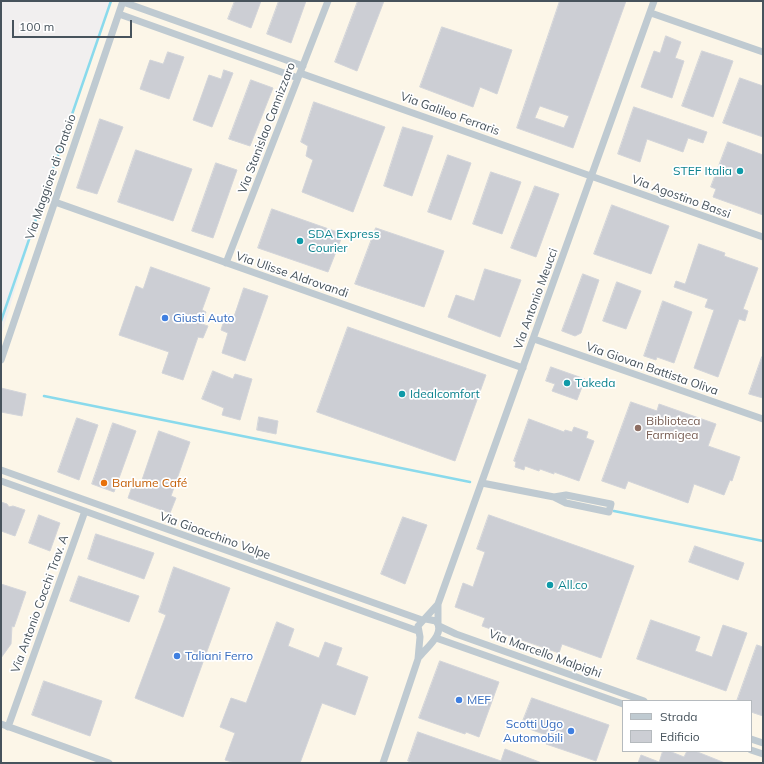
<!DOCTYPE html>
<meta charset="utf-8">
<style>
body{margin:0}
#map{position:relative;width:764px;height:764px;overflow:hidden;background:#f1efef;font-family:Mulish,sans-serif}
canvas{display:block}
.frame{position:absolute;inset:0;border:2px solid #47535c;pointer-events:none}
.legend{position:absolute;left:622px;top:700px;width:130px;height:52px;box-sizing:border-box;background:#fff;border:1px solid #b5babe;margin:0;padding:5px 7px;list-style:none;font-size:12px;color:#47535c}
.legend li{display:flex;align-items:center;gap:8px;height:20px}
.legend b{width:20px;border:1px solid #b5babe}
.scale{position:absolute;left:12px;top:20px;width:120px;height:18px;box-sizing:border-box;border:2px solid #47535c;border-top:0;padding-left:5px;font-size:12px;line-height:14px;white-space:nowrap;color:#47535c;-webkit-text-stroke:3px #fff;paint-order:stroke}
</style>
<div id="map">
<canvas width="764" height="764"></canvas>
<div class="frame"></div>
<ul class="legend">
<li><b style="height:5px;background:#bfcad1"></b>Strada</li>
<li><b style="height:11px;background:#ccced4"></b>Edificio</li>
</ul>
<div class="scale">100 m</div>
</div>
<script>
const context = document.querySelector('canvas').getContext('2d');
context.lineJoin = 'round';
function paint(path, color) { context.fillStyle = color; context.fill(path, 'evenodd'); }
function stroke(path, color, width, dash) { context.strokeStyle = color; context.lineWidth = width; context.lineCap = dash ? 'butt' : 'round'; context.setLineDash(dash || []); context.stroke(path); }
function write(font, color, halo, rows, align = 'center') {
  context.font = font + ' Mulish,sans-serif'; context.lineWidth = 3.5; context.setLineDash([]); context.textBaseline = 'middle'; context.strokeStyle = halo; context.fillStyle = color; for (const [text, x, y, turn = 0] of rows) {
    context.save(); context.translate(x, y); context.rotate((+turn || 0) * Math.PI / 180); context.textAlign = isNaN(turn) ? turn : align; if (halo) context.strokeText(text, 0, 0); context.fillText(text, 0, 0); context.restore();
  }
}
const commercial = new Path2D(`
 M110 1H763V763H1V336L44 195ZM623 701H751V751H623Z`);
const stream = new Path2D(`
 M1 321 111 1
 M44 396 470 482
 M614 511 763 541`);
const building = new Path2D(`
 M235 1H261L251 28 228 19Z
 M279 1H306L291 43 267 34Z
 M358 1H384L357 71 335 62Z
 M560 1H626L573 148 517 128ZM540 106 569 116 564 128 535 118Z
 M442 27 512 50 497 94 480 87 473 107 420 87Z
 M666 36 681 42 675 58 684 61 672 98 641 87 654 51 660 53Z
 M702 51 733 61 713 117 682 106Z
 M168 52 184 57 169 99 140 89 150 60 163 64Z
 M224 70 233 73 212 127 193 120 209 75 221 79Z
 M740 78 763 86V137L723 123Z
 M251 80 273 88 250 146 229 139Z
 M314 102 385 127 353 212 302 192 313 160 306 156 308 146 301 142Z
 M634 107 707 132 703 143 688 138 683 152 647 139 640 162 618 154Z
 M100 119 123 127 97 194 77 188Z
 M403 127 433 136 412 196 384 186Z
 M728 142 763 155V215L713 197 716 189 711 187Z
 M136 150 192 169 173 221 118 202Z
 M448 155 471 163 451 220 428 212Z
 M216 163 237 170 213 238 192 231Z
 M491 172 521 182 502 234 473 224Z
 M535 186 559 194 536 257 511 248Z
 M612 205 669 226 651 274 594 254Z
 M272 209 343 234 328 272 258 248Z
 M376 228 444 251 424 307 355 284Z
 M699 244 725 253 724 256 758 268 743 309 748 311 745 321 739 319 718 377 694 368 714 310 705 307 708 299 674 287 676 281 685 284Z
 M151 267 210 288 202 310 206 312 202 324 208 326 203 338 198 337 183 380 162 373 169 352 119 335 136 286 143 289Z
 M485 269 521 280 500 337 448 317 456 295 474 301Z
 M583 274 599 280 581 333 575 336 562 331Z
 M617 282 641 291 626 329 603 321Z
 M244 288 268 296 245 361 222 353 228 333 221 330 226 314 234 316Z
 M663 301 692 312 674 363 657 357 656 360 644 356Z
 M348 327 486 375 455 461 317 412Z
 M762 357 763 358V398L749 394Z
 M551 367 585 379 577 400 552 391 555 384 546 381Z
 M213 371 233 379 235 374 252 379 240 420 222 415 224 408 202 399Z
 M1 388 26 394 22 416 1 412Z
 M631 402 657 411 659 404 716 424 708 446 740 457 732 481 730 480 724 495 694 484 688 503 628 481 625 489 602 481Z
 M259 417 278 421 276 434 257 430Z
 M77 418 98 425 79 480 58 472Z
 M529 419 564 432 565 430 572 432 574 427 588 432 586 438 594 441 579 481 554 472V474L540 469 539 471 525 466 524 470 515 467 516 462 514 461Z
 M113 423 136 431 114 492 92 484Z
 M159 431 190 442 171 496 176 498 170 513 128 498 133 484 140 485Z
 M1 502 7 504 9 507 13 506 25 510 15 536 1 531Z
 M39 515 60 523 50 551 29 543Z
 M489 515 634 566 601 658 562 644 559 653 482 626 485 618 455 607 463 583 473 587 485 552 477 549Z
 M403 517 427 525 405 584 381 574Z
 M96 534 154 553 144 579 88 559Z
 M695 546 744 563 738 580 689 562Z
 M174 567 230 588 183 717 135 698 166 615 159 612Z
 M79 576 139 596 129 622 70 601Z
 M1 584 26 592 14 627 12 626 11 644 1 658Z
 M651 620 700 637 695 651 712 657 723 625 747 633 726 691 637 659Z
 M277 622 294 629 288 646 319 658 325 642 342 648 336 665 368 677 355 715 322 703 300 763H235L225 760 235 733 220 727 231 698 246 703Z
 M757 645 763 647V716L751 712V701H737Z
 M440 661 499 682 479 737 466 732 465 734 419 718Z
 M44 681 102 701 90 736 32 715Z
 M532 698 609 725 596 761 546 744 549 736 521 726Z
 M418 732 501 761 505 749 542 763H414L408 761Z
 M663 751H669L684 757 687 751H695L725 763H638L641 755 659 762Z`);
const street = new Path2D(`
 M123 2 303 66
 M651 13 763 52
 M119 14 298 78
 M300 73 763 237
 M55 202 523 368
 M226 263 328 1
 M534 339 763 419
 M1 360 123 1
 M1 470 422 620
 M1 481 418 631
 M482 483 554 497 566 503 609 512 611 504 566 495 554 497
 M438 604V624
 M439 626 456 634 644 701
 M436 638 623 704
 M419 657C427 647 446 633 436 621L426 619
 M1 724 109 763
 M8 727 85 511
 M751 739 763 743
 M751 750 763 754
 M383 763 418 659 420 637 418 626 438 604 654 1`);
const markers = [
 [740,171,4,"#0f9aa8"],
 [300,241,4,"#0f9aa8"],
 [165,318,4,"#3f7fe0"],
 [567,383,4,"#0f9aa8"],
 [402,394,4,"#0f9aa8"],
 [638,428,4,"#8d6e63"],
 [104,483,4,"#e8710a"],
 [550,585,4,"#0f9aa8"],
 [177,656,4,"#3f7fe0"],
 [459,700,4,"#3f7fe0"],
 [571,731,4,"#3f7fe0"]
];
const streetNames = [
 ["Via Galileo Ferraris",450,114,20],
 ["Via Stanislao Cannizzaro",267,128,-69],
 ["Via Maggiore di Oratoio",51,177,-71],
 ["Via Agostino Bassi",681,197,20],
 ["Via Ulisse Aldrovandi",292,275,19],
 ["Via Antonio Meucci",536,299,-70],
 ["Via Giovan Battista Oliva",652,369,19],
 ["Via Gioacchino Volpe",215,536,20],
 ["Via Antonio Cocchi Trav. A",40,604,-70],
 ["Via Marcello Malpighi",545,654,20]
];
const cultureNames = [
 ["STEF Italia",732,171,"right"],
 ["SDA Express",308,234],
 ["Courier",308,248],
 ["Takeda",575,383],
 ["Idealcomfort",410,394],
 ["All.co",558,585]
];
const shopNames = [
 ["Giusti Auto",173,318],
 ["Taliani Ferro",185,656],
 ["MEF",467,700],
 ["Scotti Ugo",563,724,"right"],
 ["Automobili",563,738,"right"]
];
const educationNames = [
 ["Biblioteca",646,421],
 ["Farmigea",646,435]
];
const foodNames = [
 ["Barlume Café",112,483]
];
paint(commercial, '#fcf6e8');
stroke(stream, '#8adaec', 2.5);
paint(building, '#ccced4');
stroke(building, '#d3d5da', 1);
stroke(street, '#bfcad1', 7);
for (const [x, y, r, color] of markers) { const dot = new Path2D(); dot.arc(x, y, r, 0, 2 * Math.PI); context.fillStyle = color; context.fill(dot); stroke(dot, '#fff', 1.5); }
write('12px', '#47535c', '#fff', streetNames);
write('12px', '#0d838f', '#fff', cultureNames, 'left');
write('12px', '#366cbe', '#fff', shopNames, 'left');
write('12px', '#785e54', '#fff', educationNames, 'left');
write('12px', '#c56008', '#fff', foodNames, 'left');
</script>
